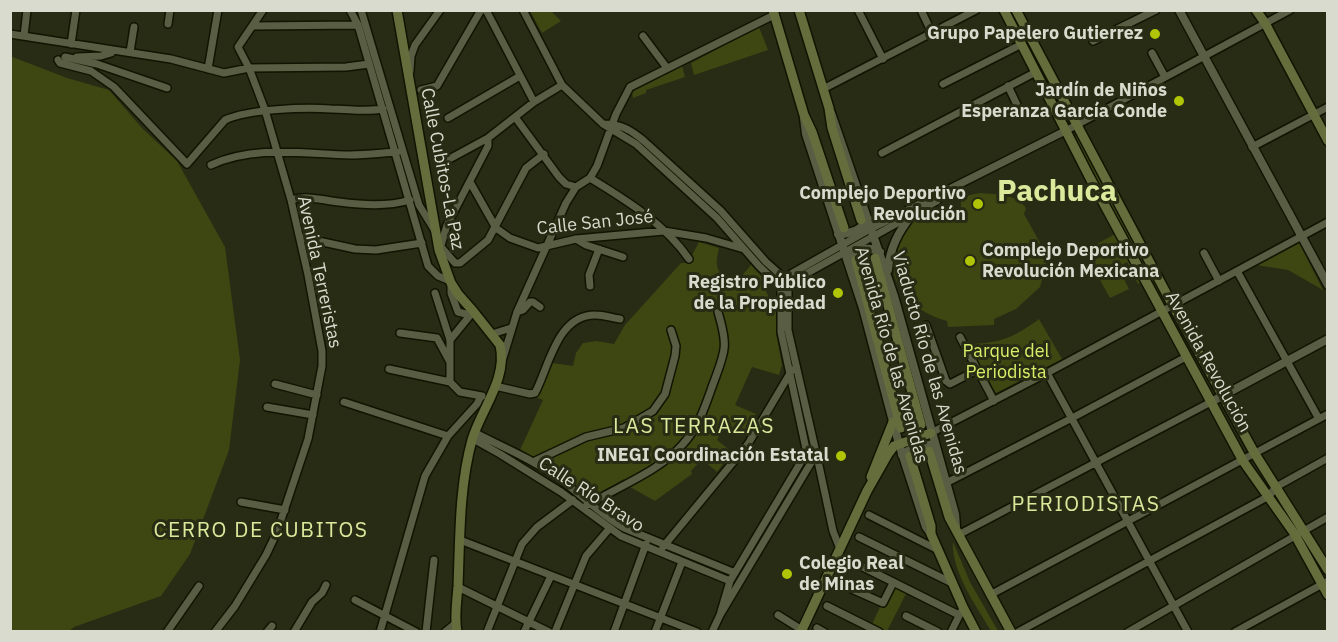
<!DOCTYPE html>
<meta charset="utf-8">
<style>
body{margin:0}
#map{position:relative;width:1338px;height:642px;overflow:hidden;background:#282c14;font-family:"IBM Plex Sans",sans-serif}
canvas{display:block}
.frame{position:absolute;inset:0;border:12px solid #d8dbcd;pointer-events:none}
</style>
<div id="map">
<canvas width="1338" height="642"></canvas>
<div class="frame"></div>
</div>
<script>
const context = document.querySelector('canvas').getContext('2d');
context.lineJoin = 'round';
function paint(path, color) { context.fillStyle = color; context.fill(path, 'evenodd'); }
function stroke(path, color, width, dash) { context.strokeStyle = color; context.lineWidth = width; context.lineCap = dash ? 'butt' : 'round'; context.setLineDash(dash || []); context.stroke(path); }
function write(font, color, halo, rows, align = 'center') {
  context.font = font + ' "IBM Plex Sans",sans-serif'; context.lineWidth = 6; context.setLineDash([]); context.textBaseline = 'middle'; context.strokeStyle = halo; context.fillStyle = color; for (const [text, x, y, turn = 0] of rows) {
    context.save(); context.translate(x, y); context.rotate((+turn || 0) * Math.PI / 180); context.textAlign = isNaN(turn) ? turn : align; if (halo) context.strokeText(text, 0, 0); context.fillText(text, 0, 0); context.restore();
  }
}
const green = new Path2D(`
 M530 11H551L561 21 542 33Z
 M759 27 768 50 694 75 691 63Z
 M10 56 67 78 109 90 142 128 177 161 225 247 240 360 229 450 190 554 161 596 74 627 69 631H11Z
 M682 66 685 77 646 90V93L633 98 632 92Z
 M1078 135 1169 304 1165 306 1074 138Z
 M980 193C996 195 1016 193 1026 208L1024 214 1048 257 1040 287 1016 309 994 319V325L948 327 947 321C903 309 875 269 906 227 911 221 930 211 938 210 945 208 953 209 961 208V197Z
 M1115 234 1142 282 1138 284 1127 262 1115 269 1120 278 1123 277 1129 289 1110 298 1084 251Z
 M1298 241 1323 290 1288 270 1256 265Z
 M699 242 719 248C714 269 717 272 734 285L751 265 770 286 766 291 770 300 776 299V333L782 365 779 375 752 367 735 405 756 414 744 436 724 427 717 440 732 452 717 472 702 459 691 471 692 474 655 501 630 487 624 479 590 498 520 450 543 400 536 397 552 363 573 366 576 353 583 343 597 341 614 344 625 325 681 263H688Z
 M1039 319 1062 359 996 393 968 344C1001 343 1013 338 1039 319Z
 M953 542 970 582 998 631H991C977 607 951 571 953 542Z
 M896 587 907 592 887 631 872 624 880 607 886 603Z`);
const minor = new Path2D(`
 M350 10 358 25 428 266 438 276 450 281
 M361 10 419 205 435 231
 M486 10 534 102
 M523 10 562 85 603 124 636 144 717 218 759 266 781 287V332L806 449 805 455 730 581 720 615
 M858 10 883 59
 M921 10 932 33
 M168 24 170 10
 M253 26 358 25
 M10 34 171 59 224 73 249 68 346 67 369 64
 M24 36 27 10
 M643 36 667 68
 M1093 41 1156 10
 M71 44 76 10
 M130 52 134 27
 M1152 53 1165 77
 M65 57 97 64 167 88
 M77 57 101 56 111 53
 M58 60 60 63 91 71 114 87 187 164 225 120C248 109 305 107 331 109 349 109 365 112 383 109
 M208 69 218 10
 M410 71 411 56 415 45 440 10
 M943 84 1020 45
 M1008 86 1019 109
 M823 89 976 10
 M421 90 437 86 481 10
 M515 117 559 177 566 184 576 187
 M448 118 520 76
 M604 124C621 124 631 130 644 141L721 211 766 262 784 278 788 283V330L815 448V456L720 615 712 632
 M1252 147 1328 107
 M882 153 1034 73
 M442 163 488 138 534 102 562 85
 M211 165C255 145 304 154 350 155 366 155 381 153 397 152
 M590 178C626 200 665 224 689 259
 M470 182 496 228 510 238 538 248 576 239 664 231 706 238 744 249
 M291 200C308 195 321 200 339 202 362 205 387 207 410 200
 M300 237 355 249 376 250 422 243
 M576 239 586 245 623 257
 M442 248 455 263H460L488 240 526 168 544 154
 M440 249 447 225 488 146V138
 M1204 253 1219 281
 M1237 271 1319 419
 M782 279 872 228 1069 129 1290 10
 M451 283V293L458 312 470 315
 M590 286 589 275 599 249
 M784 286 937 201 942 194
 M435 293 450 340V382
 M517 312 523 310 530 302H533L540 307
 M926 325 946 381 950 384 977 370
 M400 333 437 338 450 362
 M492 334 511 328
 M960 337 994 401
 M450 340 472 313
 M503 358 517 312 566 203 576 187 590 178 597 166 616 114 630 87 774 15
 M389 369 450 382
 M1047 373 1188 632
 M450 382 460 392 482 396
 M275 384 317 395
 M495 386 530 394 535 393C549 367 557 314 596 315 604 315 612 318 620 319
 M344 402 448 436
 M267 407 313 415
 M475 433C503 447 532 459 557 477 580 493 599 514 624 528L735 573
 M931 433 1047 373 1328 222
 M473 439 500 454 561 492 621 536 730 581
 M814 453 818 461 833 531 840 549
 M533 462 586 437 624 428 653 411 665 394 675 356 676 346 671 330
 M946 483 1072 418 1186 357
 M241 502 285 510
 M586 506C617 487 660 471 683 444 698 428 705 407 712 387 725 351 729 349 718 312
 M869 515 938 550
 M960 534 1211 402
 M859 537 952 583
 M460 540 697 632
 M663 547 748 444 792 370
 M849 560 959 615
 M838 583 883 603 893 583
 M458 587 549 632
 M990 595 1328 414
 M355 600 416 632
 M827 606 879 632
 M778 615 802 630
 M906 616 938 632
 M817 628 824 632
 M167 632 199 586
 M215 632 235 606 266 555 277 532 308 439 322 366V351L308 275 291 200 265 110 249 68 238 47 263 10
 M267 632 272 626
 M294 632 312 602 322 593 326 585
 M380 632 425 476 448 436 477 404 481 396
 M426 632 434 560
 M445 632 456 623
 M487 632 522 544 537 527 573 500
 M524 632 551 576
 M555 632 586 556 609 529
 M614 632 646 544
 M655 632 682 562
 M951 632 961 612
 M1018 632 1269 496 1276 487 1328 458
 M1128 632 1328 517
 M1235 632 1328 581`);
const tertiary = new Path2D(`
 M1179 10 1328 285
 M831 113 894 296 955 514 956 526
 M804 118 806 134 863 308 899 444 926 527 931 534
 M838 234C851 234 862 230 868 219
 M850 267 851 258C860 248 868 246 880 252
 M888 270C890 248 898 232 912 215
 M1211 402 1328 339
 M902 455C914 446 921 444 935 445`);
const secondary = new Path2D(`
 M397 10 439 250 451 283 458 294 473 311 500 345C508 379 481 409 472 440 459 487 460 538 458 586 457 601 454 616 457 632
 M773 10 804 115 812 132 844 228
 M799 10 829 108 832 128 861 220
 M1004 10 1090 178 1243 461 1294 533 1328 595
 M1016 10 1173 306 1255 454 1328 570
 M1256 10 1265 23 1328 141
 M875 258 921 425
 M856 260 901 428
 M929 451 949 517 1011 632
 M910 456 931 526V534L963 607 976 632
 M871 477 893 422
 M801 632 867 491 888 454 894 446 931 433`);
const markers = [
 [1155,34,6,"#afc505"],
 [1179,101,6,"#afc505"],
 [978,204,6,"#afc505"],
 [970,261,6,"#afc505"],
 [838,293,6,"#afc505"],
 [841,456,6,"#afc505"],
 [787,574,6,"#afc505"]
];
const poiNames = [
 ["Grupo Papelero Gutierrez",1143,34],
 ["Jardín de Niños",1167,91],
 ["Esperanza García Conde",1167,112],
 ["Complejo Deportivo",966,194],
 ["Revolución",966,215],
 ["Complejo Deportivo",982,251,"left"],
 ["Revolución Mexicana",982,272,"left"],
 ["Registro Público",826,283],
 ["de la Propiedad",826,304],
 ["INEGI Coordinación Estatal",829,456],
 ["Colegio Real",799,564,"left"],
 ["de Minas",799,585,"left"]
];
const streetNames = [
 ["Calle Cubitos-La Paz",442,169,79],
 ["Calle San José",595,223,-6],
 ["Avenida Terreristas",319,272,78],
 ["Avenida Río de las Avenidas",891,355,74],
 ["Avenida Revolución",1208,362,61],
 ["Viaducto Río de las Avenidas",929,363,74],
 ["Calle Río Bravo",591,495,33]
];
const parkNames = [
 ["Parque del",1006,352],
 ["Periodista",1006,373]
];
const quarterNames = [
 ["LAS TERRAZAS",694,427],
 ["PERIODISTAS",1086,505],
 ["CERRO DE CUBITOS",261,531]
];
const townNames = [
 ["Pachuca",1057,192]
];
paint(green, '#3e4612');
stroke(minor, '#111401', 10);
stroke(tertiary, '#111401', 11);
stroke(secondary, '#111401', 12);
stroke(minor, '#585d43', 7);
stroke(tertiary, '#585d43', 8);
stroke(secondary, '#656d3c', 9);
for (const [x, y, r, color] of markers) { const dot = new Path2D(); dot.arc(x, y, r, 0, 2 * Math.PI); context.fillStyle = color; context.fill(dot); stroke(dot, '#282c14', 2); }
write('bold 18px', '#d8dbcd', '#282c14', poiNames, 'right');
write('18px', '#d8dbcd', '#282c14', streetNames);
write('18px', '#d8ee69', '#282c14', parkNames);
context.letterSpacing = '1.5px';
write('21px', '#dae99c', '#282c14', quarterNames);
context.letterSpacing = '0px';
write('bold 30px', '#dae99c', '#282c14', townNames);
</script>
